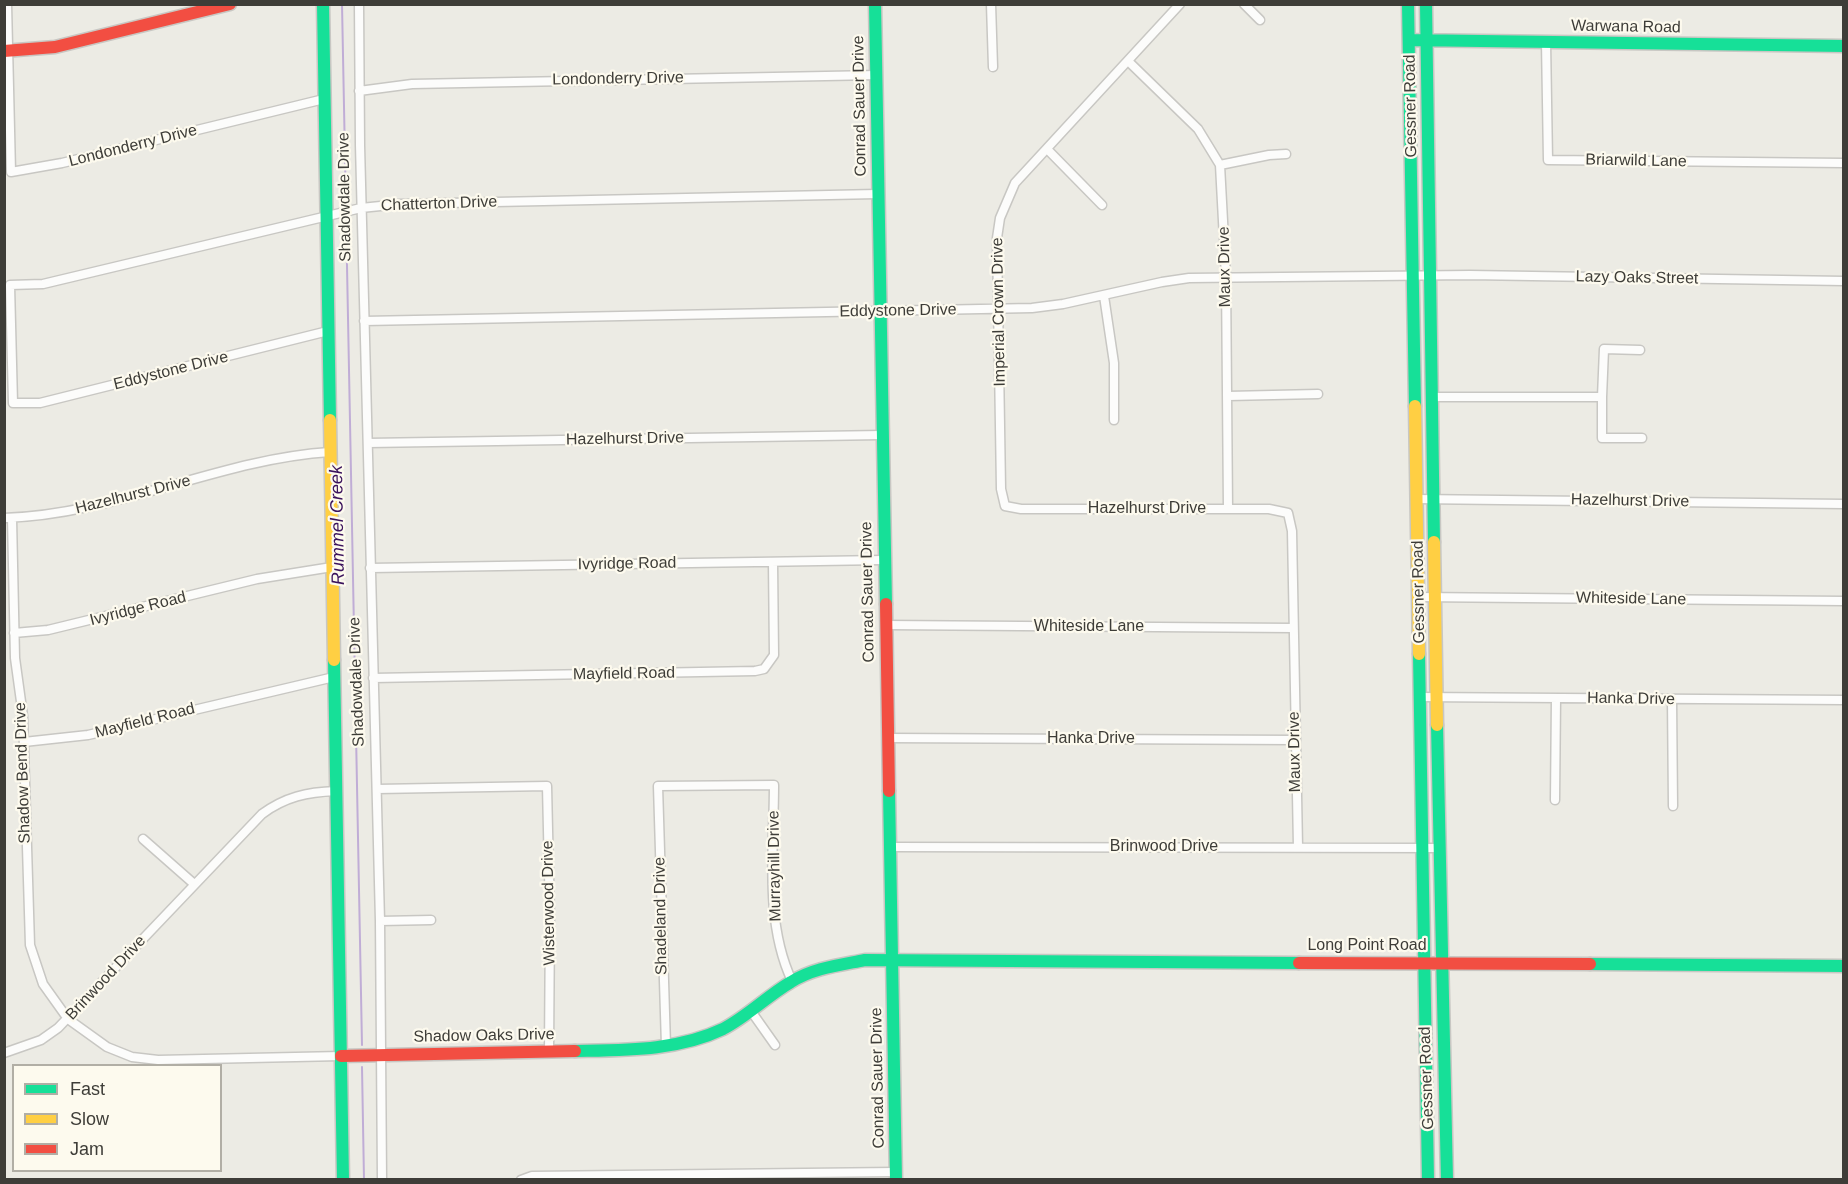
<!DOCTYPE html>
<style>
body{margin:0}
#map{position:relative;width:1848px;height:1184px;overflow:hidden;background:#ecebe4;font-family:Arial,sans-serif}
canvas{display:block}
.frame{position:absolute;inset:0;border:6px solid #3e3d38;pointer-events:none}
.legend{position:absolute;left:12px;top:1064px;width:210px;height:108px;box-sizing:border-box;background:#fdfaee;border:2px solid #b1aea5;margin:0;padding:8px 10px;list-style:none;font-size:18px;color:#3e3d38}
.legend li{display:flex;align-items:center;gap:12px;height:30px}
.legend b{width:30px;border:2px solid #b1aea5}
</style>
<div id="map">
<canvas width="1848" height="1184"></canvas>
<div class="frame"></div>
<ul class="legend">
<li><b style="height:8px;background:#16e098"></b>Fast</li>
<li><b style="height:8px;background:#ffcf43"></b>Slow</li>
<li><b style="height:8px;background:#f24e42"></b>Jam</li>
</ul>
</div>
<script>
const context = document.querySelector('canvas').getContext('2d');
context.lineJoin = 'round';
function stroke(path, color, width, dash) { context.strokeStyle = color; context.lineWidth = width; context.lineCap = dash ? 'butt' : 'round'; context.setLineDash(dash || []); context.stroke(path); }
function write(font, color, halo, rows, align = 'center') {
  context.font = font + ' Arial,sans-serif'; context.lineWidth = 4.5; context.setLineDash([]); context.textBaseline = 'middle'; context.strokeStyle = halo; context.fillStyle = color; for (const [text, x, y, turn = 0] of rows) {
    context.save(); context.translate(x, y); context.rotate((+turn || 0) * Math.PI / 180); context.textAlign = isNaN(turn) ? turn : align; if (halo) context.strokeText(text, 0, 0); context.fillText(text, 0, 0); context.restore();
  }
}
const stream = new Path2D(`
 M342 4 346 209
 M346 214 362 1045
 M362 1067 364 1180`);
const street = new Path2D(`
 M7 4 11 172 62 163 324 99
 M359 4 360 145 380 921 382 1180
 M991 4 993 67
 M1180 4 1015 183 1000 218 997 238 1001 489 1005 506 1021 509H1269L1288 513 1292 531 1298 847
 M1244 4 1260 20
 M1546 42 1548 160 1844 163
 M1128 61 1198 129 1220 165 1226 277 1228 509
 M359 91 412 84 877 75
 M1047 149 1102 205
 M1220 165 1269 155 1286 154
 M1104 296 1114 363V420
 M364 321 1032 308 1063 304 1162 282 1189 278 1470 275 1844 281
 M328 331 40 403H13L10 285 43 284 361 208 400 204 877 194
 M1228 396 1318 394
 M1431 397H1602L1604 349 1640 350
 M1602 397V438H1642
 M368 443 882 435
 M1416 499 1844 504
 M4 518C116 515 219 459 330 452
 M12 518 15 658 23 716 30 945 43 984 68 1019 107 1047 132 1057 158 1060 341 1056
 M370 568 883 560
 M1418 597 1844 601
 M885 625 1293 628
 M14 633 48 630 257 579 332 567
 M373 678 755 671 764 669 774 655 773 562
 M1419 697 1844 700
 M1672 699 1673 806
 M887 738 1295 740
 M24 742 88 735 334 677
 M377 789 547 786 550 918 549 1051
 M1555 800 1556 698
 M143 839 193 883
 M889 847 1440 848
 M380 921 431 920
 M751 1011 775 1045
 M666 1046 658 786 774 785C774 849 764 922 792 981
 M4 1053 41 1040 58 1028 262 814C285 797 307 792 336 791
 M521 1180 532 1176 896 1172`);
const fast = new Path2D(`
 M323 4 330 420
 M875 4 886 604
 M1408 4 1415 406
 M1426 4 1434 542
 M1409 40 1844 46
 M1419 654 1428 1180
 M334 660 343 1180
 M1437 725 1447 1180
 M889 791 896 1180
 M1590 964 1844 966
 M575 1051C625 1050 677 1051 723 1029 748 1016 767 996 791 982 813 968 840 965 865 960L1299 963`);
const slow = new Path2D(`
 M1415 406 1419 654
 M330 420 334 660
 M1434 542 1437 725`);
const jam = new Path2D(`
 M4 51 55 47 230 4
 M886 604 889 791
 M1299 963 1590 964
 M341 1056 575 1051`);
const streetNames = [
 ["Warwana Road",1626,27,1],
 ["Londonderry Drive",618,79,-1],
 ["Conrad Sauer Drive",860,106,-91],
 ["Gessner Road",1411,106,-91],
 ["Londonderry Drive",133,146,-14],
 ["Briarwild Lane",1636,161,1],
 ["Shadowdale Drive",345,197,-91],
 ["Chatterton Drive",439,204,-2],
 ["Maux Drive",1225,267,-91],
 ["Lazy Oaks Street",1637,278,1],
 ["Eddystone Drive",898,311,-1],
 ["Imperial Crown Drive",999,312,-91],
 ["Eddystone Drive",171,371,-14],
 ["Hazelhurst Drive",625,439,-1],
 ["Hazelhurst Drive",133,495,-14],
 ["Hazelhurst Drive",1630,501,1],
 ["Hazelhurst Drive",1147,509],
 ["Ivyridge Road",627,564,-1],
 ["Conrad Sauer Drive",868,592,-91],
 ["Gessner Road",1419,592,-91],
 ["Whiteside Lane",1631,599,1],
 ["Ivyridge Road",138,609,-14],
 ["Whiteside Lane",1089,627],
 ["Mayfield Road",624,674,-1],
 ["Shadowdale Drive",357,682,-92],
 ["Hanka Drive",1631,699,1],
 ["Mayfield Road",145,721,-14],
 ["Hanka Drive",1091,739],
 ["Maux Drive",1295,752,-91],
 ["Shadow Bend Drive",23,773,-92],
 ["Brinwood Drive",1164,847],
 ["Murrayhill Drive",775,866,-91],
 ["Wisterwood Drive",549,903,-91],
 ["Shadeland Drive",661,916,-91],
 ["Long Point Road",1367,946],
 ["Brinwood Drive",106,978,-47],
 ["Shadow Oaks Drive",484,1036,-1],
 ["Conrad Sauer Drive",878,1078,-91],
 ["Gessner Road",1427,1078,-92]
];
const waterNames = [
 ["Rummel Creek",338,525,-91]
];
stroke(stream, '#c0add6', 2);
stroke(street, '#c8c7c3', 11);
stroke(fast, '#c8c7c3', 15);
stroke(slow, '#c8c7c3', 15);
stroke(jam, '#c8c7c3', 15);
stroke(street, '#fcfcfb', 8);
stroke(fast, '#16e098', 12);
stroke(slow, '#ffcf43', 12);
stroke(jam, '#f24e42', 12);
write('16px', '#3e3d38', '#fdfaee', streetNames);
write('italic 18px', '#3a125c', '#fdfaee', waterNames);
</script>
